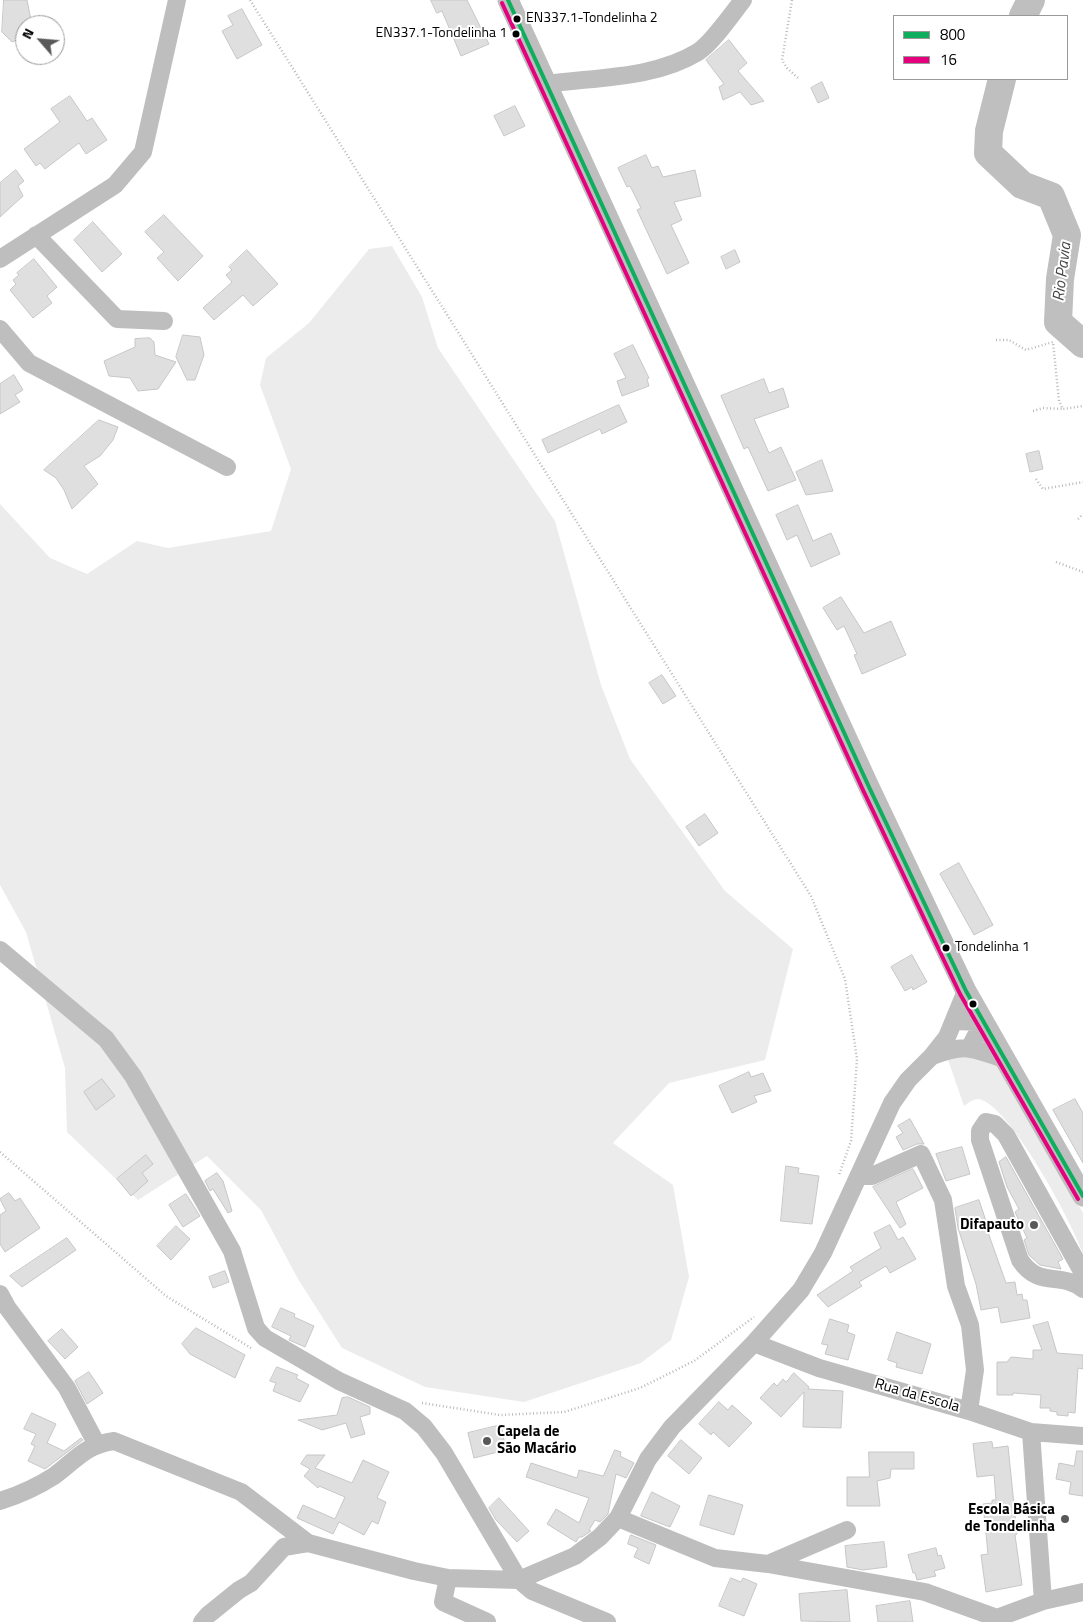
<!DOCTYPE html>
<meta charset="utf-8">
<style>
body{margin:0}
#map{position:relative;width:1083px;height:1622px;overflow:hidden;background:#fff;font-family:"Titillium Web",sans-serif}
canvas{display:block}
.legend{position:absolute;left:893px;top:15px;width:175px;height:65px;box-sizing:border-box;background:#fff;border:1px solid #999;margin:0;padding:6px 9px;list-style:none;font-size:15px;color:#000}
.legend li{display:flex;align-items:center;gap:10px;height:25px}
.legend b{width:25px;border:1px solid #999}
.north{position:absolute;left:15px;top:15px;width:50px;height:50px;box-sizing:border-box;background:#fff;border:1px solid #999;border-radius:50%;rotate:297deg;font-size:14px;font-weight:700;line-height:20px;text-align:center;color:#000}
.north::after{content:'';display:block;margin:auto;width:18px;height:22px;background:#595959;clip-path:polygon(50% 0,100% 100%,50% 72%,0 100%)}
</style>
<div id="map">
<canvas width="1083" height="1622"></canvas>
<ul class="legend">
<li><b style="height:6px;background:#0fad5e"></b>800</li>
<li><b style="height:6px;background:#e5007d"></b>16</li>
</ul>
<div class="north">N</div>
</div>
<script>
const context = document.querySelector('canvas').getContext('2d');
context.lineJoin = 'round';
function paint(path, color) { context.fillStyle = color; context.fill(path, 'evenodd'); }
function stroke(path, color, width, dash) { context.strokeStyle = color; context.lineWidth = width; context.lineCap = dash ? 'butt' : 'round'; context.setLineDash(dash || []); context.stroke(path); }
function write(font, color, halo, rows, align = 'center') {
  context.font = font + ' "Titillium Web",sans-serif'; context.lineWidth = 4; context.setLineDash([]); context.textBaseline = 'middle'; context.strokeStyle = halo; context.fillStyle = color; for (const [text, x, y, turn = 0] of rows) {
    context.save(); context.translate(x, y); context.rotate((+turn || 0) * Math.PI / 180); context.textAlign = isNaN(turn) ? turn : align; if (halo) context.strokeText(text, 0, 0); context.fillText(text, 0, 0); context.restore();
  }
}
const green = new Path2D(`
 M392 246 422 297 438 348 555 521 601 685 630 759 725 891 793 949 765 1060 669 1083 613 1143 673 1185 689 1277 671 1340 641 1363 524 1402 425 1387 342 1348 298 1279 261 1210 207 1156 138 1200 67 1132 65 1068 26 932 0 885V504L50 558 87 574 137 541 168 548 271 531 291 469 260 385 266 358 309 323 369 249Z
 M959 1052 994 1063 1000 1069 1083 1213V1254C1073 1224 1008 1102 978 1099 973 1099 968 1103 964 1106L947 1057Z`);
const river = new Path2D(`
 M1023 16 1031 0
 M1002 79 989 131 988 153 1022 185 1051 196 1067 235 1060 279 1058 322 1083 344`);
const building = new Path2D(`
 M4 0H27L32 25H25V37L12 42 2 32Z
 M431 0H467L489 44 461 56 442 11 437 13Z
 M242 9 262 45 237 59 222 31 233 25 228 16Z
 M729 40 747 63 738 71 764 101 751 105 740 92 723 100 719 87 724 84 706 60Z
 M822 82 829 98 818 103 811 88Z
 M70 96 87 121 92 118 107 140 86 154 79 143 45 169 40 163 36 166 24 149 60 122 51 109Z
 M515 106 525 126 504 136 494 116Z
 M646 155 652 168 658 166 663 177 695 170 701 196 674 202 682 220 671 225 689 263 667 274 637 210 641 208 630 186 627 187 618 168Z
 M16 170 24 181 18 186 23 196 0 217V183Z
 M164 215 203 256 178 281 157 258 164 252 145 232Z
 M93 222 122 254 102 272 74 240Z
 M247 250 278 284 253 306 243 295 214 320 203 308 232 282 226 275 232 270 229 267Z
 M735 250 740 262 726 269 721 257Z
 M34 259 57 287 47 296 52 303 33 318 10 290 16 284 13 280 19 275 17 273Z
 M183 335 200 337 204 355 195 380H187L176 357Z
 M150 338 154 342 155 355 176 362 158 389 138 391 130 378 109 376 104 361 135 347V339Z
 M633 345 649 378 647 379 649 386 622 396 617 381 626 378 614 354Z
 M14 375 23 390 15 395 20 402 0 414V384Z
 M764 379 769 393 783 388 789 407 754 419 769 453 781 447 796 480 768 491 748 447 744 449 721 396Z
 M619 405 627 422 602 434 600 429 548 453 542 440Z
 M99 420 118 427 113 440 100 456 84 466 98 484 72 509 64 490 56 478 44 470Z
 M1039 451 1043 469 1030 472 1026 454Z
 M822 460 833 491 806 495 796 472Z
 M798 505 813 541 831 533 840 554 811 567 797 535 787 540 776 515Z
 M841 597 864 633 891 621 906 655 862 674 854 655 857 654 844 626 837 630 823 608Z
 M662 675 676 696 663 704 649 683Z
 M705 814 718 833 699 846 686 827Z
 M959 863 993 925 974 935 940 874Z
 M912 955 927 982 913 990 912 987 905 991 891 967Z
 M749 1072 751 1077 763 1073 771 1091 754 1096 757 1102 732 1113 719 1086Z
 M102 1079 115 1096 96 1110 84 1092Z
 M1075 1099 1083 1113V1163L1053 1110Z
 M910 1119 924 1144H917L903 1150 896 1137 903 1133 898 1126Z
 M962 1147 970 1174 946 1181 936 1154Z
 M146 1155 153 1164 142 1173 148 1181 131 1196 117 1179Z
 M1006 1157 1063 1259 1058 1262 1061 1269 1040 1265 1029 1255 1024 1240 1027 1238 1015 1212 1019 1209 1007 1187 999 1162Z
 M786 1166 799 1168 798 1173 819 1176 812 1224 781 1221Z
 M913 1169 923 1188 896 1202 906 1224 900 1228 873 1187Z
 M217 1173 223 1181 232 1211 228 1213 213 1189 210 1191 205 1181Z
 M9 1193 15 1201 20 1198 40 1228 5 1252 0 1244V1215L6 1211 0 1199Z
 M186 1194 200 1216 183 1227 169 1205Z
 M979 1200 986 1221H984L1006 1283 1015 1282 1017 1295 1022 1294 1023 1300H1027L1030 1318 1001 1323 998 1307 981 1310 976 1284 958 1228 955 1208Z
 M890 1225 898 1240 903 1237 916 1259 890 1273 886 1266 859 1282 862 1286 828 1307 817 1295 853 1271 850 1267 881 1248 874 1233Z
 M176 1226 190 1239 171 1260 157 1246Z
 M67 1238 76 1250 22 1287 10 1276Z
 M225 1271 229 1282 213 1288 209 1277Z
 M281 1308 295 1314 294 1317 314 1326 305 1347 289 1340 291 1336 272 1327Z
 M830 1319 849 1325 847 1332 855 1335 848 1360 825 1354 828 1345 822 1344Z
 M1048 1322 1057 1353 1083 1355V1369L1078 1368 1075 1413 1068 1412V1416L1057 1415V1412L1050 1411V1408H1040L1041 1395 1013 1393V1395H997V1362H1007L1011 1357 1033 1359V1350H1042L1033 1326Z
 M196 1328 245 1355 235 1378 190 1354 182 1344Z
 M62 1329 78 1347 65 1359 48 1341Z
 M897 1332 931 1344 922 1374 896 1367 897 1363 888 1360Z
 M277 1367 298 1375 296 1378 309 1385 300 1402 273 1391 276 1383 270 1381Z
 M89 1372 103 1393 87 1404 75 1381Z
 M794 1373 809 1387 808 1389 843 1391 841 1428 803 1427 804 1392 781 1417 760 1398 774 1383 777 1386 783 1379 786 1382Z
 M348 1397 370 1407V1414L360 1417 365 1434 351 1438 346 1423 322 1430 298 1420 337 1415 342 1398Z
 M719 1402 728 1410 732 1405 752 1423 729 1447 713 1432 711 1435 699 1424Z
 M32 1413 56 1424 47 1443 64 1451 81 1438 83 1440 45 1469 28 1461 35 1446 31 1444 36 1434 24 1429Z
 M501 1425 506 1450 474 1458 468 1433Z
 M681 1440 702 1458 689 1474 668 1456Z
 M992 1442 993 1448 1008 1446 1017 1534 1015 1535 1022 1585 986 1592 981 1555 988 1554 983 1504 992 1503V1500H996L994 1475 977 1477 973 1444Z
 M615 1450 621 1452 620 1456 634 1463 626 1478 616 1474 608 1514 600 1522 595 1520 589 1530 591 1531 582 1537H579L576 1542 547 1524 556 1509 579 1523 589 1498 526 1477 531 1463 577 1478 579 1470 603 1476Z
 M1077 1451H1083V1496L1069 1494 1071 1482 1056 1479 1059 1463 1074 1466Z
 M869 1452H914V1469H891L890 1478 877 1481 880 1506H847V1477H869Z
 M307 1455H325L315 1468 352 1483 363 1460 389 1472 377 1498 386 1502 378 1524 372 1521 364 1535 339 1522 333 1534 297 1518 303 1505 335 1519 345 1497 319 1486 318 1488 304 1476 310 1469 301 1464Z
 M652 1492 680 1506 670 1527 641 1516Z
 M709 1495 743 1505 734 1535 700 1525Z
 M499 1498 529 1531 517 1542 496 1520 489 1508Z
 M631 1535 656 1545 649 1564 634 1557 638 1548 628 1544Z
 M884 1542 887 1567 863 1570 847 1567 845 1546Z
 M936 1548 938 1556 941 1555 945 1568 934 1571 936 1576 917 1580 915 1573H913L908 1555Z
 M731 1578 741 1582 743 1578 757 1584 744 1616 719 1606Z
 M847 1590 850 1622 801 1621 799 1594Z
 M910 1601 913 1622H878L876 1606Z`);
const path = new Path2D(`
 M250 0 811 896 845 979 857 1059 851 1141 839 1175
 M792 0 782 60 787 68 798 78
 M996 340H1009L1026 350 1053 342 1059 401 1063 409 1083 406
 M1033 411 1043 408 1063 409
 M1036 479 1043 489 1083 482
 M1078 519 1083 514
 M1056 562 1083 572
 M0 1152 166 1296 251 1348
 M422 1403 500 1415 564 1412 640 1388 694 1361 754 1317`);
const minor = new Path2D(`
 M546 84C595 77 654 79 698 52 712 43 732 14 743 0
 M36 235 117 319 164 321
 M0 259 115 185 143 152 177 0
 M0 329 29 363 227 467
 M0 950 106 1039 133 1076 232 1251 256 1328 265 1338 339 1381 405 1411 424 1427 444 1453 519 1580 532 1591 607 1622
 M954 1021 983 1022 970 1047
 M932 1056C967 1043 970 1048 1004 1059
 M859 1176H872L921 1154 943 1200 956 1286 970 1325 975 1370 969 1411
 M1083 1273 1006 1135 995 1124 986 1122 980 1131V1140L1020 1260C1039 1289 1061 1271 1083 1289
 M0 1294 7 1307 67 1388 96 1443
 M754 1343 819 1368 969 1411 1031 1432 1083 1436
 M1031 1432 1043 1601
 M0 1501C19 1495 37 1487 54 1476 76 1460 85 1445 114 1441L241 1492 308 1543 414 1571 448 1578 519 1580 575 1556 600 1537 618 1518 648 1459 672 1427 754 1343 801 1290 823 1253 892 1103 908 1080 932 1056 947 1037 966 991
 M618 1518 715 1558 768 1564 925 1592 997 1618 1043 1601 1083 1592
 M768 1564 847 1530
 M448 1578 443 1602 487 1622
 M202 1622 208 1615 239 1590 251 1583 284 1547 308 1543`);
const major = new Path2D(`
 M508 0 869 787 966 991 1083 1196`);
const bus1 = new Path2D(`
 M508 0 869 787 966 991 1083 1196`);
const bus2 = new Path2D(`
 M502 3 863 790 960 994 1078 1199`);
const markers = [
 [517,19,4.5,"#000"],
 [516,34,4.5,"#000"],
 [946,948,4.5,"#000"],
 [973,1004,4.5,"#000"],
 [1034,1225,5,"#595959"],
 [487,1441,5,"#595959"],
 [1065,1519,5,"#595959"]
];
const busNames = [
 ["EN337.1-Tondelinha 2",526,19],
 ["EN337.1-Tondelinha 1",507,34,"right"],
 ["Tondelinha 1",955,948]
];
const poiNames = [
 ["Difapauto",1024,1225],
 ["Capela de",497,1432,"left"],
 ["São Macário",497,1449,"left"],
 ["Escola Básica",1055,1510],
 ["de Tondelinha",1055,1527]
];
const streetNames = [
 ["Rua da Escola",917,1396,16]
];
const waterNames = [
 ["Rio Pavia",1063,272,-83]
];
paint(green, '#ececec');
stroke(river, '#bfbfbf', 28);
paint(building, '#dfdfdf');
stroke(building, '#c7c7c7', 1);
stroke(path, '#b9b9b9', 2.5, [1, 2.5]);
stroke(minor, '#bebebe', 18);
stroke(major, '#bebebe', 21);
stroke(bus1, '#0fad5e', 4);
stroke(bus2, '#e5007d', 4);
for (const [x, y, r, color] of markers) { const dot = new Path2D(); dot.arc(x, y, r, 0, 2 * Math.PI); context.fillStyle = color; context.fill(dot); stroke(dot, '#fff', 2); }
write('14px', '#000', '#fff', busNames, 'left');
write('bold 15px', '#000', '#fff', poiNames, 'right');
write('15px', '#000', '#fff', streetNames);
write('italic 16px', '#444', '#fff', waterNames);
</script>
